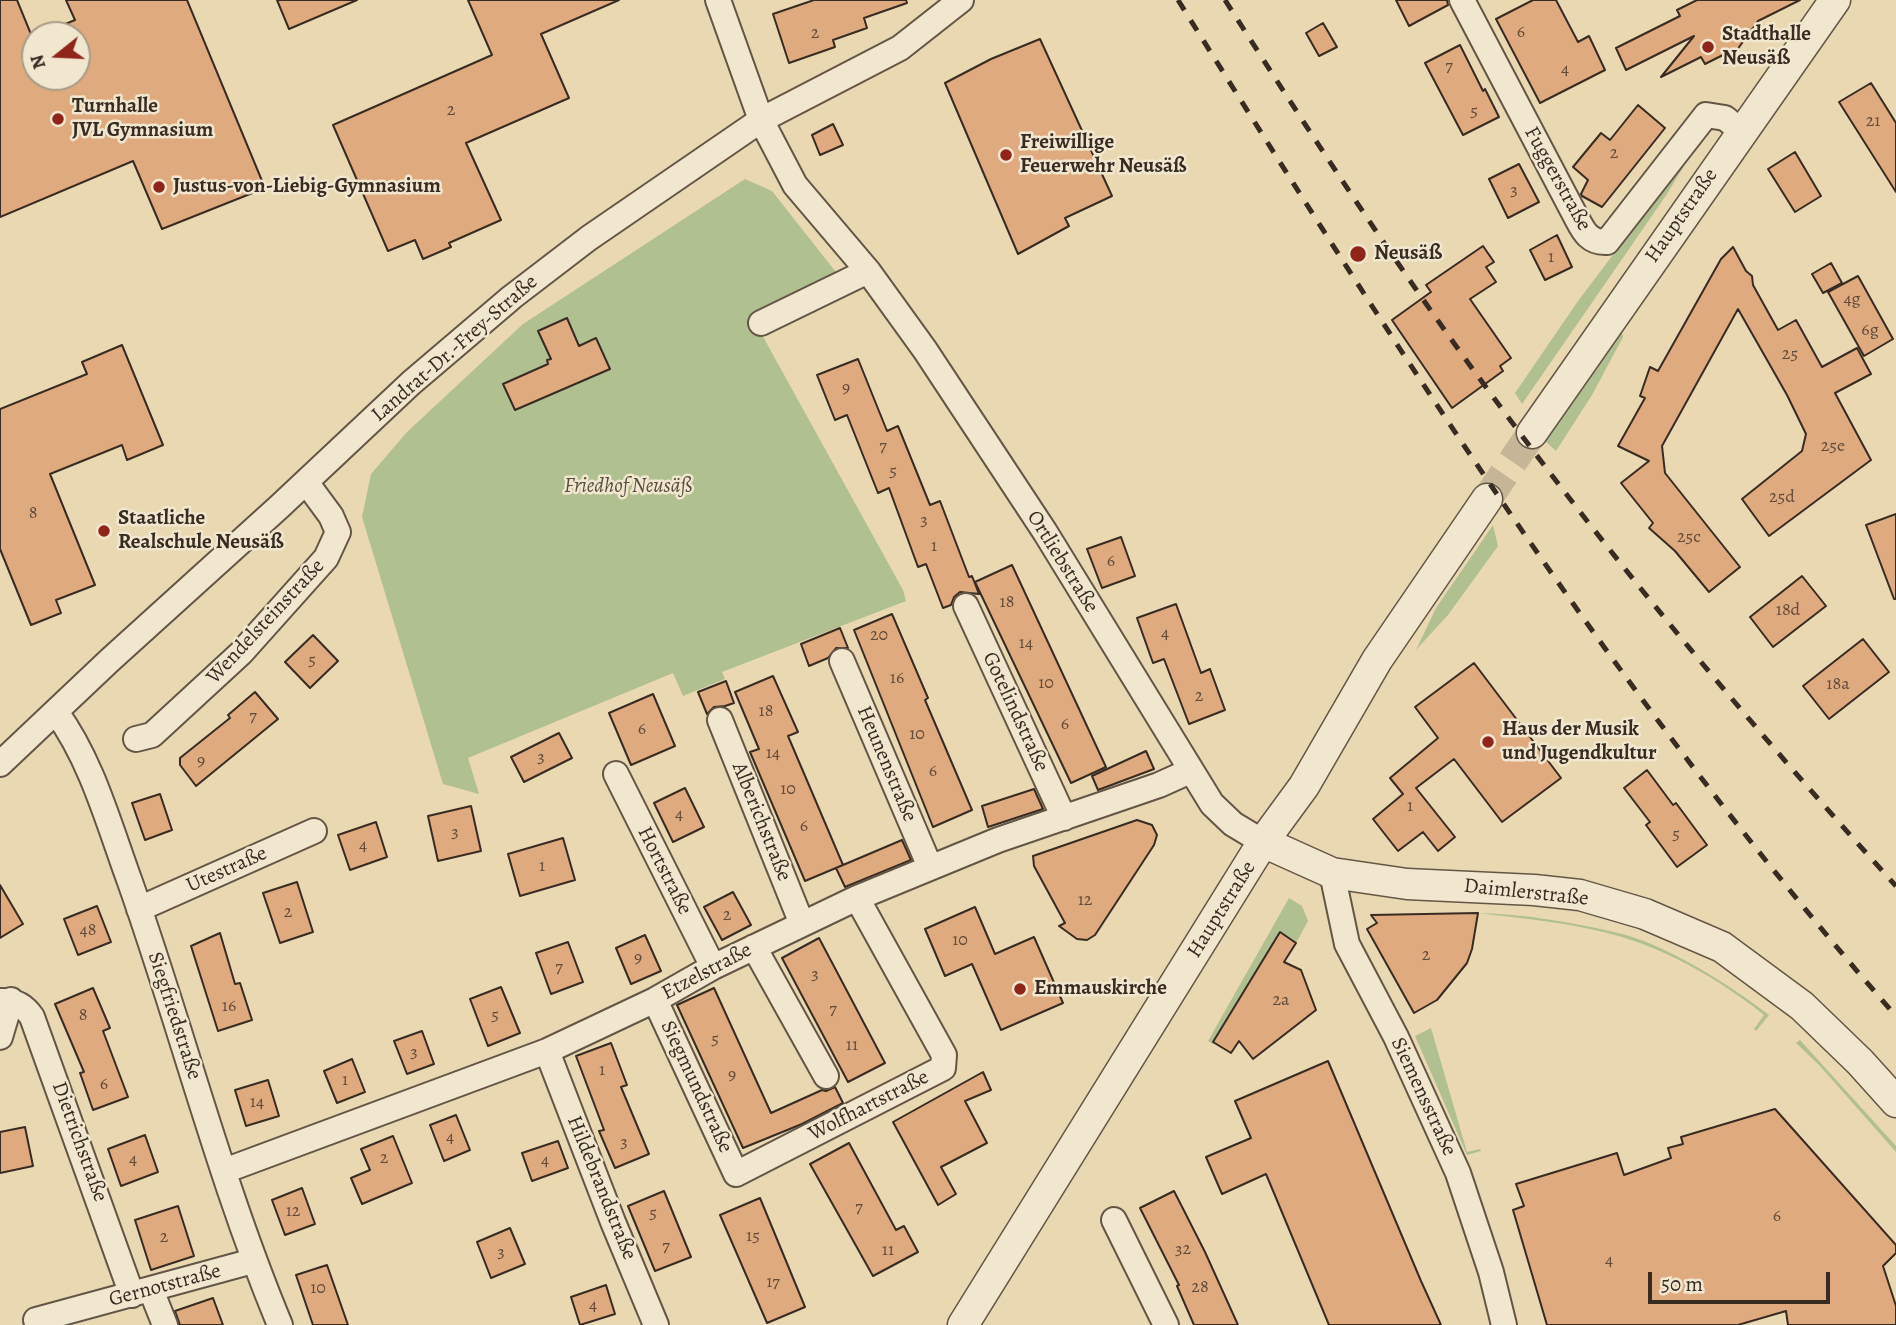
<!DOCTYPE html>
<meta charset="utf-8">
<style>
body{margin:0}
#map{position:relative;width:1896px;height:1325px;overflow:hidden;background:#ead8b3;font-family:Alegreya,serif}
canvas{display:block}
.north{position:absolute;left:21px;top:21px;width:70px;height:70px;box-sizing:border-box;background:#f1e6ce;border:2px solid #a79b89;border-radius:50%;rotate:252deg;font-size:19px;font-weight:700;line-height:28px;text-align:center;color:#372b22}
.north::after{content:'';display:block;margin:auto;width:24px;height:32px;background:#8f2418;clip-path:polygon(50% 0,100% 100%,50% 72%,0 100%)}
.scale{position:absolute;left:1648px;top:1272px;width:182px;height:32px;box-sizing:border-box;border:4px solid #372b22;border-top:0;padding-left:9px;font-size:21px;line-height:24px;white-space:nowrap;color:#372b22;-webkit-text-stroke:5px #f1e6ce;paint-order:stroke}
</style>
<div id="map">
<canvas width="1896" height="1325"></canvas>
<div class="north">N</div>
<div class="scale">50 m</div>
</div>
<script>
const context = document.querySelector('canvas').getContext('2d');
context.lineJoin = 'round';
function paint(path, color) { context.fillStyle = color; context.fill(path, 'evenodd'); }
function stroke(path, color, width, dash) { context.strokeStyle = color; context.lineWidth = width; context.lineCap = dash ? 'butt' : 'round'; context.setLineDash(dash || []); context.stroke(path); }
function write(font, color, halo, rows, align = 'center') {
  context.font = font + ' Alegreya,serif'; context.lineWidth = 5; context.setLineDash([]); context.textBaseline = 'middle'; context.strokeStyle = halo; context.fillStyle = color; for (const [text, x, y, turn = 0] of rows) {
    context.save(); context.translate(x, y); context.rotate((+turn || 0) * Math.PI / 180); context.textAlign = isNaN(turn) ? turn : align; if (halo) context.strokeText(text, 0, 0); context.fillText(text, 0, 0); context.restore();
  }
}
const green = new Path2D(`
 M1699 141 1667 194 1522 404 1515 393 1578 301Z
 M745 179 772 191 839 276 751 315 903 590 906 601 722 672 725 679 683 696 673 673 468 758 479 794 443 784 362 517 371 474 407 432 523 324Z
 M1621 328 1623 337 1592 395 1556 451 1544 440Z
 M1493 525 1498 546 1448 615 1416 650 1436 608Z
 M1289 898 1302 906 1308 921 1296 943 1280 932 1213 1044 1208 1041Z
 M1478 913C1524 914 1570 922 1614 932 1663 942 1730 985 1769 1015L1756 1031 1754 1029 1764 1015C1723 982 1674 953 1622 937 1575 923 1526 919 1478 913Z
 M1431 1028 1467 1152 1480 1149 1481 1151 1467 1155 1415 1036Z
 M1800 1040 1896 1146V1152L1819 1065 1796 1043Z`);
const building = new Path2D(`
 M0 0H17L35 44V77H77V35H39L75 20 66 0H187L265 188 162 229 133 161 0 217Z
 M277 0H357L289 29Z
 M468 0H619L541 34 569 98 466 143 501 220 449 243 451 247 423 259 415 240 388 251 333 125 492 55Z
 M814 0H906L907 3 864 18 867 28 833 40 835 47 789 63 773 14Z
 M1396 0H1447L1448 5 1409 26Z
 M1533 0H1556L1578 42 1589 36 1605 70 1540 103 1496 19Z
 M1697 0H1800L1758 21 1729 61 1725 54 1705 64 1701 57 1661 77 1694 36 1626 70 1616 48 1680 16 1677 10Z
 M1323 23 1337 47 1319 56 1306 33Z
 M1040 39 1112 196 1065 218 1069 226 1018 254 945 83 991 59Z
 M1460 45 1483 91 1485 89 1499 117 1463 135 1425 63Z
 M1871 83 1896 123V192L1839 102Z
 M1638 105 1665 128 1602 207 1582 196 1581 194 1588 180 1573 167 1601 133 1610 140Z
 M833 124 843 145 820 155 812 135Z
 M1795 152 1821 196 1795 212 1768 169Z
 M1519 164 1539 202 1508 218 1489 179Z
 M1557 235 1572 267 1545 280 1530 250Z
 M1483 246 1494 262 1486 267 1496 282 1470 299 1511 358 1500 366 1503 371 1452 408 1392 320 1431 292 1426 285Z
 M1733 247 1746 271 1752 276 1753 285 1778 330 1796 320 1822 367 1857 348 1871 374 1835 393 1871 460 1769 536 1742 499 1802 451 1806 434 1787 395 1738 309 1662 446 1665 473 1740 567 1709 592 1675 551 1649 528 1653 523 1621 483 1649 461 1618 446 1645 398 1640 396 1650 367 1658 371 1721 259Z
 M1831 263 1842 283 1823 293 1812 274Z
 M1858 276 1893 339 1864 356 1828 292Z
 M567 318 579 346 596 338 610 369 515 410 503 384 548 364 547 360 551 359 538 331Z
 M122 345 163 445 127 460 122 445 50 474 95 585 56 600 61 613 31 625 0 549V409L87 374 82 362Z
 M858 359 887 431 898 426 930 505 940 501 969 577 972 576 979 594 960 592 954 597 951 605 943 608 926 564 918 567 889 488 878 493 847 415 835 420 817 375Z
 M1896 514V599H1894L1866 525Z
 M1121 537 1135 576 1102 588 1087 549Z
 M1012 565 1106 767 1071 783 975 582Z
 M1802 576 1826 606 1773 647 1750 617Z
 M1176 604 1201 673 1210 669 1225 710 1189 724 1164 659 1153 663 1137 618Z
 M892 614 928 698 925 700 972 810 933 827 854 630Z
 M840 628 848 648H836L828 658 809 666 801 644Z
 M313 635 338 661 310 688 285 662Z
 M1863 639 1889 672 1829 719 1803 686Z
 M1474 663 1561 778 1502 822 1454 759 1416 788 1455 837 1438 851 1423 832 1398 851 1373 819 1403 794 1390 778 1438 738 1415 707Z
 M773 676 798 732 788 736 843 865 805 881 750 752 759 749 735 692Z
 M726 681 734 703 725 706 714 707 707 714 698 692Z
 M255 692 278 719 196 786 180 765V758L230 718 228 715Z
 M653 694 675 746 631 765 609 713Z
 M559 733 572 758 524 782 511 757Z
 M1146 751 1154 769 1098 790 1092 776Z
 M1647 770 1673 805 1676 803 1707 845 1677 867 1646 825 1650 822 1624 788Z
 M685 788 704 827 673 842 654 803Z
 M1034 789 1043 809 988 827 982 806Z
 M160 794 172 830 145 840 132 803Z
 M471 806 481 851 438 861 428 816Z
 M1137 820 1152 825 1157 835 1154 845 1095 935 1087 940 1077 939 1059 926 1065 923 1034 866 1033 856Z
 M376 822 387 857 350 870 338 835Z
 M563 838 575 880 520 896 508 854Z
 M902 840 911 860 845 887 836 868Z
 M297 882 313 932 280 943 263 893Z
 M0 885 23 924 0 938Z
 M733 892 751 925 722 940 704 907Z
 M97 906 111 942 78 955 64 919Z
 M975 907 995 954 1034 937 1063 1003 1001 1030 972 964 945 976 925 929Z
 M1478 913 1472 949 1467 963 1437 1000 1414 1013 1367 929 1377 923 1371 915Z
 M1280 932 1296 943 1284 962 1301 970 1316 1010 1253 1059 1239 1041 1231 1053 1213 1042Z
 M220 933 235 984 240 983 252 1020 218 1031 191 946Z
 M645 935 661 971 631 984 616 948Z
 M819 938 885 1063 848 1082 782 958Z
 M568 942 583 982 551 994 536 953Z
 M501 987 520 1033 488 1046 470 999Z
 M93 988 110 1028 103 1031 128 1097 93 1110 80 1073 84 1072 55 1004Z
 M714 988 771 1113 822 1090 826 1091 835 1087 843 1103 802 1124 743 1148 677 1005Z
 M422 1031 434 1064 407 1074 394 1041Z
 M611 1043 627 1085 621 1087 649 1154 615 1168 599 1131 604 1130 576 1056Z
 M352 1059 365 1092 337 1103 324 1071Z
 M1328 1061 1421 1281 1441 1325H1329L1266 1174 1222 1194 1206 1157 1251 1138 1235 1101Z
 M983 1072 991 1090 965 1101 987 1143 941 1167 956 1194 938 1205 893 1122Z
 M268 1080 279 1116 246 1126 235 1090Z
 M1775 1109 1896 1245V1253L1883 1266 1896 1306V1325H1788L1786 1311 1738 1325H1547L1513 1210 1524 1206 1516 1184 1617 1153 1624 1175 1671 1158 1668 1148 1683 1144 1681 1137Z
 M456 1115 470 1150 444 1161 430 1125Z
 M25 1127 33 1166 0 1173V1132Z
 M145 1135 158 1172 121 1186 108 1149Z
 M393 1136 412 1183 362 1204 351 1178 370 1170 361 1149Z
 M558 1141 568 1168 532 1181 522 1153Z
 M849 1143 896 1230 904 1226 918 1252 873 1276 810 1164Z
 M302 1188 315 1224 285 1235 272 1200Z
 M664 1191 691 1257 655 1271 628 1206Z
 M1174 1191 1205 1252 1238 1325H1194L1177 1286 1179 1285 1140 1208Z
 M760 1198 805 1307 767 1323 720 1215Z
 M178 1206 194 1256 151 1270 135 1220Z
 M510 1228 525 1264 491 1278 477 1242Z
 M327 1265 348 1325H313L296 1275Z
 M606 1285 615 1314 580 1325 571 1297Z
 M213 1298 223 1325H180L175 1311Z`);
const tertiaryTunnel = new Path2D(`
 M1487 499 1532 433`);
const minor = new Path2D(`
 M718 0 761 120 795 185 868 271 925 350 1045 532 1212 804 1233 824 1263 842
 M1462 0 1575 215C1583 230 1588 243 1607 242L1706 115 1725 118 1741 131
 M761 323 868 271
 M966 606 1064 818
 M842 661 930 867
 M56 712C92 761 109 825 130 882 182 1029 220 1181 280 1325
 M720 720 802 924
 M136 739 152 735 241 653 326 558 338 532 331 516 306 482
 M0 764 110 660 279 507 411 383 512 297 589 238 761 120 900 48 961 0
 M616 774 713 967
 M1332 873 1347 944 1396 1037 1458 1173 1491 1272 1504 1325
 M139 909 314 831
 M754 947 826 1076
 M655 1000 736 1174 943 1068 944 1055 857 898
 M0 1001C15 1000 24 1005 32 1017L132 1295
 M0 1037 11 1000
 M547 1051 613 1222 656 1325
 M224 1171 547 1051 655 1000 713 967 857 898 998 840 1159 785 1190 771
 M1114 1220 1166 1325
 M151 1290 165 1325
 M38 1325 36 1320 253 1261`);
const tertiary = new Path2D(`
 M1532 433 1835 0
 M1263 842 1332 873 1407 884 1534 890 1580 895 1645 914 1722 947 1802 1006 1860 1062 1896 1102
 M963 1325 1263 842 1304 786 1377 660 1487 499`);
const rail = new Path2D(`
 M1178 0C1398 352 1622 704 1896 1016
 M1225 0C1310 133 1397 267 1491 394 1617 566 1753 728 1896 886`);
const markers = [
 [1708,47,7,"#8f2418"],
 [58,119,7,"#8f2418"],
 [1006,155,7,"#8f2418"],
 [159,187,7,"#8f2418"],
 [1358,254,9,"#8f2418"],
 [104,531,7,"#8f2418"],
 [1488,742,7,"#8f2418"],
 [1020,989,7,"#8f2418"]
];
const numberNames = [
 ["6",1521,33],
 ["2",815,34],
 ["7",1449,67],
 ["4",1565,70],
 ["2",451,111],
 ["5",1474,112],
 ["21",1873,122],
 ["2",1614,154],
 ["3",1514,191],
 ["1",1551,258],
 ["4g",1852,300],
 ["6g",1870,331],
 ["25",1790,355],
 ["9",846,389],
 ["7",883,447],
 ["25e",1833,447],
 ["5",893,472],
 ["25d",1782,498],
 ["8",33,514],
 ["3",924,521],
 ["25c",1689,538],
 ["1",934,547],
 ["6",1111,562],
 ["18",1007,603],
 ["18d",1788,611],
 ["4",1165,634],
 ["20",879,636],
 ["14",1026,644],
 ["5",312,661],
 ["16",897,679],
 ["10",1046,684],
 ["18a",1838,685],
 ["2",1199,697],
 ["18",766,712],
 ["7",253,717],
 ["6",1065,725],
 ["6",642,730],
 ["10",917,735],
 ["14",773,754],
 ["3",541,758],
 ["9",201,762],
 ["6",933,772],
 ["10",788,790],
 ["1",1410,807],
 ["4",679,815],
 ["6",804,827],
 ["3",455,833],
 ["5",1676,835],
 ["4",363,846],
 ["1",542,867],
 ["12",1085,901],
 ["2",288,913],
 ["2",727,916],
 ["48",88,931],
 ["10",960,941],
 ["2",1426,956],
 ["9",638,959],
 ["7",559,968],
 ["3",815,975],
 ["2a",1281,1001],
 ["16",229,1007],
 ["7",833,1010],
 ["8",83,1016],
 ["5",495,1016],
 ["5",715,1040],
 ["11",852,1046],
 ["3",414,1053],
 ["1",602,1071],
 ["9",732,1076],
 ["1",345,1081],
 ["6",104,1085],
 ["14",257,1103],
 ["4",450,1138],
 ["3",624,1143],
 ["2",384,1159],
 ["4",133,1160],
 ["4",545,1161],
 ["7",859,1208],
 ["12",293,1212],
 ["5",653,1214],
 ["6",1777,1217],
 ["15",753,1237],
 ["2",164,1238],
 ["7",666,1247],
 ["32",1183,1250],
 ["11",888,1251],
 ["3",501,1253],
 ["4",1609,1261],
 ["17",773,1283],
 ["28",1200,1288],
 ["10",318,1289],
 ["4",593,1306]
];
const poiNames = [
 ["Stadthalle",1722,35],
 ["Neusäß",1722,59],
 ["Turnhalle",72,107],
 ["JVL Gymnasium",72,131],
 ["Freiwillige",1020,143],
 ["Feuerwehr Neusäß",1020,167],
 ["Justus-von-Liebig-Gymnasium",173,187],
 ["Neusäß",1374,254],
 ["Staatliche",118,519],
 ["Realschule Neusäß",118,543],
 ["Haus der Musik",1502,730],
 ["und Jugendkultur",1502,754],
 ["Emmauskirche",1034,989]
];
const streetNames = [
 ["Fuggerstraße",1557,179,61],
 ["Hauptstraße",1682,216,-55],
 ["Landrat-Dr.-Frey-Straße",455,349,-41],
 ["Ortliebstraße",1062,562,58],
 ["Wendelsteinstraße",266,622,-47],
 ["Gotelindstraße",1015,712,65],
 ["Heunenstraße",886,764,67],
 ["Alberichstraße",761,822,68],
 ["Utestraße",227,870,-24],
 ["Hortstraße",664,871,63],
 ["Daimlerstraße",1526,893,6],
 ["Hauptstraße",1222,910,-58],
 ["Etzelstraße",707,972,-28],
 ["Siegfriedstraße",174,1016,72],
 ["Siegmundstraße",696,1087,65],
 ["Siemensstraße",1423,1097,65],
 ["Wolfhartstraße",869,1106,-27],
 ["Dietrichstraße",79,1142,70],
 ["Hildebrandstraße",601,1188,68],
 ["Gernotstraße",165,1286,-15]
];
const parkNames = [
 ["Friedhof Neusäß",628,487]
];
paint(green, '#b0c091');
paint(building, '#e0aa7f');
stroke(building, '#372b22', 2);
stroke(tertiaryTunnel, '#c6b596', 30, [30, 15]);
stroke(minor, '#645646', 28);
stroke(tertiary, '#645646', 33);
stroke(minor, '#f1e6ce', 24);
stroke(tertiary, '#f1e6ce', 30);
stroke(rail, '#372b22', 5, [12, 12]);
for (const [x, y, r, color] of markers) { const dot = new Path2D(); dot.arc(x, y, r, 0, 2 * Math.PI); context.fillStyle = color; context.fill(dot); stroke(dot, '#f1e6ce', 2.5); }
write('18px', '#614b39', null, numberNames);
write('bold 21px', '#372b22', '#f1e6ce', poiNames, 'left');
write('21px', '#372b22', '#f1e6ce', streetNames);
write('italic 21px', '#55503e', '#f1e6ce', parkNames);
</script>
